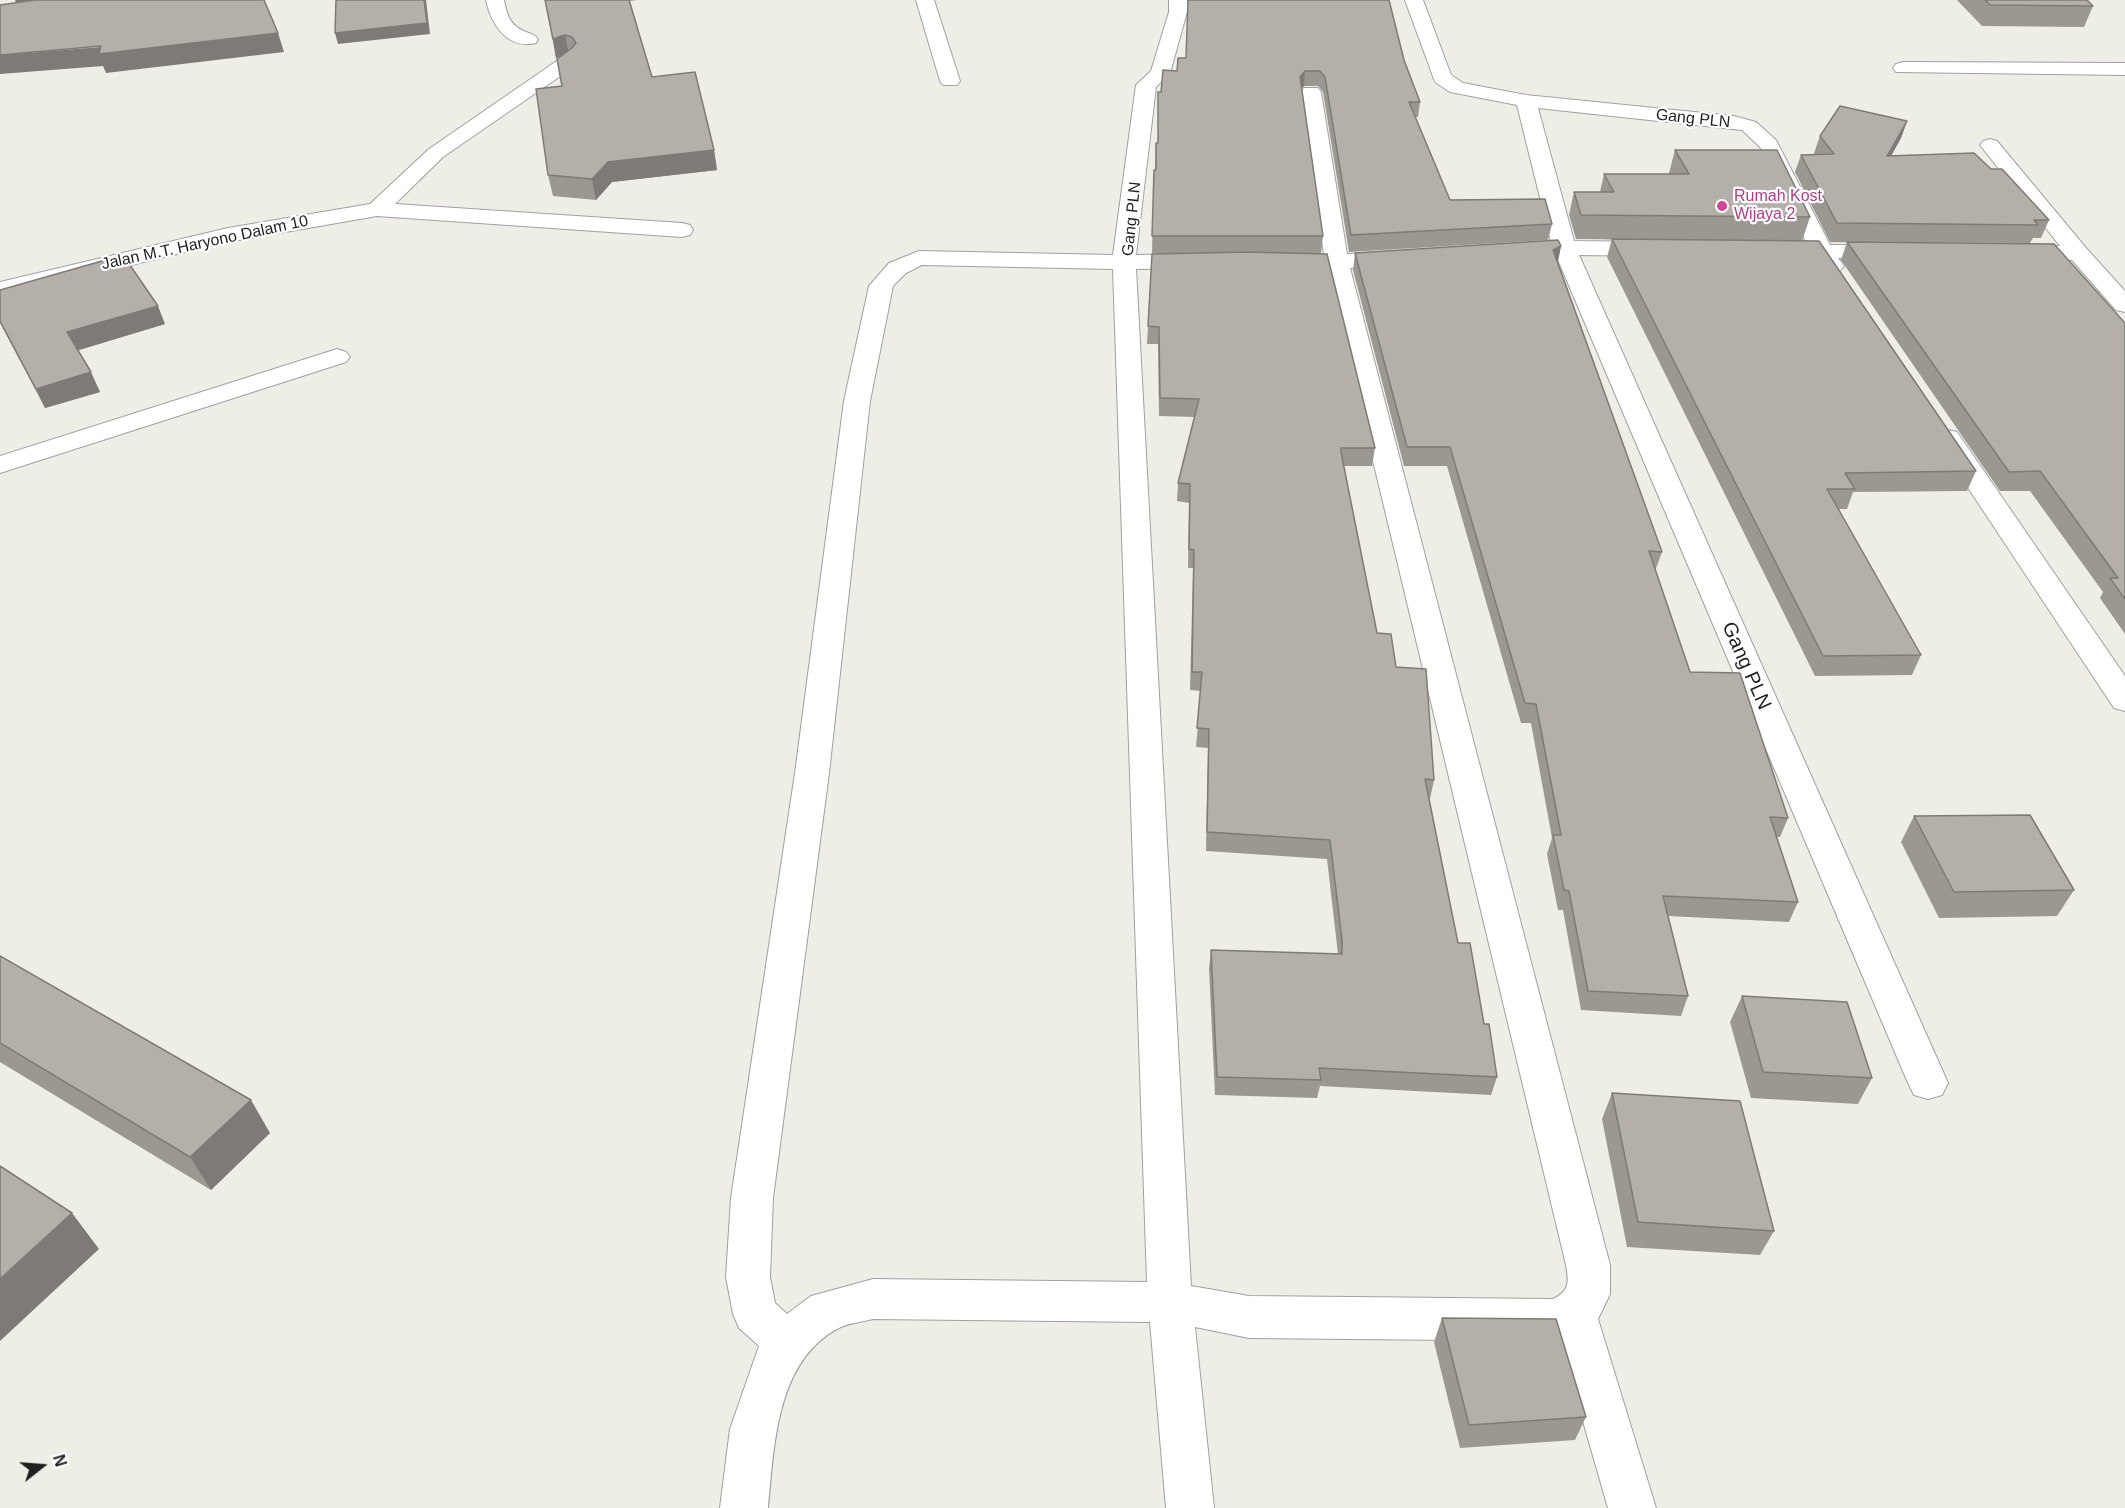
<!DOCTYPE html>
<style>
body{margin:0}
#map{position:relative;width:2125px;height:1508px;overflow:hidden;background:#efeee6;font-family:Helvetica,sans-serif}
canvas{display:block}
.north{position:absolute;left:12px;top:1436px;width:60px;height:60px;-webkit-text-stroke:4px #fff;paint-order:stroke;rotate:73deg;font-size:16px;font-weight:700;line-height:24px;text-align:center;color:#1f1f1f}
.north::after{content:'';display:block;margin:auto;width:21px;height:27px;background:#1f1f1f;clip-path:polygon(50% 0,100% 100%,50% 72%,0 100%)}
</style>
<div id="map">
<canvas width="2125" height="1508"></canvas>
<div class="north">N</div>
</div>
<script>
const context = document.querySelector('canvas').getContext('2d');
context.lineJoin = 'round';
function stroke(path, color, width, dash) { context.strokeStyle = color; context.lineWidth = width; context.lineCap = dash ? 'butt' : 'round'; context.setLineDash(dash || []); context.stroke(path); }
function paint(path, color) { context.fillStyle = color; context.fill(path, 'evenodd'); }
function write(font, color, halo, rows, align = 'center') {
  context.font = font + ' Helvetica,sans-serif'; context.lineWidth = 4.5; context.setLineDash([]); context.textBaseline = 'middle'; context.strokeStyle = halo; context.fillStyle = color; for (const [text, x, y, turn = 0] of rows) {
    context.save(); context.translate(x, y); context.rotate((+turn || 0) * Math.PI / 180); context.textAlign = isNaN(turn) ? turn : align; if (halo) context.strokeText(text, 0, 0); context.fillText(text, 0, 0); context.restore();
  }
}
const minor = new Path2D(`
 M486 0H504C507 15 510 26 526 32 532 34 534 34 538 39L536 43C507 50 491 24 486 0Z
 M916 0H934L960 81 957 85H943L940 81Z
 M1169 0H1187V12L1170 73 1156 87 1136 255 1196 254 1204 256 1208 261 1204 266 1196 268 1136 269 1191 1286 1249 1296 1553 1299C1570 1291 1569 1282 1566 1265L1327 269 1275 266 1271 261 1275 256 1283 254 1324 255 1301 92 1304 88H1318L1321 92 1347 254 1400 251 1408 253 1412 258 1408 263 1350 268 1610 1265V1294L1598 1319 1656 1508H1608L1559 1338 1553 1341 1249 1338 1195 1327 1214 1508H1166L1150 1322 873 1319C862 1322 847 1323 837 1329 776 1362 774 1447 768 1508H720L730 1429 759 1346 739 1328 733 1314 726 1277 731 1198 795 773 844 401 869 286 889 263 919 251 1113 255 1136 85 1151 71 1169 12ZM922 265 1113 269 1147 1282 873 1279 811 1296 787 1314 775 1303 770 1277 773 1198 829 773 870 401 893 286 906 273Z
 M1405 0H1423L1451 75 1463 83 1526 95 1734 116 1756 122 1776 140 1830 245H1888L1896 247 1900 252 1896 257 1888 259 1838 258 1844 266 1840 271 1832 273 1824 271 1815 258 1773 256 1769 251 1773 246 1807 244 1760 147 1742 130 1538 108 1574 241 1654 242 1662 244 1665 249 1662 254 1654 256 1579 255 1948 1083 1942 1095 1928 1099 1914 1095 1908 1083 1556 255 1517 258 1509 256 1505 251 1509 246 1551 242 1517 105 1450 92 1435 82Z
 M568 56 575 58 578 62 575 66 443 157 395 204 682 223 690 225 693 230 690 235 682 237 377 216 228 242 0 296V282L228 228 370 204 429 149 561 58Z
 M1903 62 2125 63V75L1896 72 1893 68 1896 64Z
 M1990 139 1997 141 2086 248 2125 291V312L2116 310 2072 260 2010 257 2006 252 2010 247 2018 245 2060 246 1980 145 1983 141Z
 M337 349 346 352 350 357 346 362 0 473V456Z
 M1948 430 1957 432 2125 676V711L2114 708 1935 438 1939 432Z`);
const wall = new Path2D(`
 M545 0H637L630 1 652 77 714 150 717 170 612 182 596 200 553 196 548 175 562 86 559 57 556 58Z
 M1957 0H2087L2093 6 2084 27 1982 26Z
 M1186 58 1404 60 1420 102 1418 117H1415L1450 200 1552 224 1548 240 1349 252 1323 92 1318 86H1304L1302 88 1323 236 1321 253H1269L1375 448 1372 466H1344L1377 633 1396 667 1434 780 1430 799 1429 798 1458 943 1484 1024 1497 1077 1491 1095 1320 1086 1317 1098 1215 1095 1209 969 1211 950 1338 954 1327 859 1206 851 1208 748 1196 747 1201 691 1190 690 1193 568H1188L1189 503 1177 501 1178 483 1195 417 1159 416 1158 344H1147L1148 326 1220 253H1152L1154 170H1155L1156 143H1158V92H1161Z
 M1907 121 1901 138 1891 156 2049 220 2041 238H2033L2030 243 1830 242 1795 172 1801 155H1815L1814 153 1820 136Z
 M1675 150 1810 217 1802 241 1576 239 1569 215 1574 192H1600L1604 174H1670L1669 173Z
 M1612 239 1976 471 1967 491 1853 492 1847 509H1838L1921 655 1912 675 1815 676 1607 257Z
 M1847 242 2125 323V634L2100 598 2103 592 2030 491H2000L1841 260Z
 M1561 246 1558 262 1662 552 1655 571 1690 672 1788 818 1780 837H1777L1798 902 1789 922 1668 916 1688 996 1681 1016 1581 1010 1563 910H1558L1547 854 1552 838 1531 723H1521L1447 466H1404L1353 270 1355 253Z
 M0 290 165 324 78 350 100 392 45 408 0 323Z
 M1914 816 2074 890 2057 916 1939 918 1901 842Z
 M0 956 270 1133 211 1190 0 1062Z
 M1742 996 1872 1078 1858 1104 1751 1098 1730 1022Z
 M1612 1093 1774 1231 1760 1255 1627 1247 1602 1119Z
 M1442 1318 1586 1417 1575 1440 1460 1448 1434 1342Z`);
const shadedWall = new Path2D(`
 M15 0H64L17 6Z
 M424 0H426L430 34 338 44 335 33Z
 M278 33 284 52 106 73 103 66 0 74V55Z
 M565 35 569 54 556 58 553 39Z
 M1305 71 1304 86 1299 92 1300 77Z
 M1907 121 1901 138 1881 174 1887 156Z
 M714 150 717 170 612 182 596 200 592 179 608 162Z
 M1561 246 1557 264 1553 250Z
 M158 306 165 324 76 351 67 332Z
 M91 372 100 392 45 408 36 389Z
 M251 1100 270 1133 211 1190 190 1157Z
 M72 1213 99 1249 0 1341V1279Z`);
const building = new Path2D(`
 M35 0H264L278 33 99 54 101 46 0 55V5Z
 M336 0H424L427 23 335 33Z
 M545 0H629L652 77 695 72 714 150 608 162 592 179 548 175 536 89 562 86 557 59 572 48 576 43 572 37 565 35 553 39Z
 M1188 0H1389L1404 60 1420 102H1409L1450 200 1545 199 1552 224 1351 235 1325 77 1320 71H1305L1300 77 1323 236H1152L1154 170H1156V143H1158V92H1161L1163 70 1177 71 1178 58H1186Z
 M1985 0H2087L2093 6 1990 5Z
 M1840 106 1907 121 1887 156 1974 153 1991 169H2002L2049 220H2034L2038 225 1837 223 1801 155 1834 154 1820 136Z
 M1675 150H1777L1810 217 1581 215 1574 192H1614L1604 174H1689Z
 M1612 239 1819 241 1976 471 1845 473 1855 489H1827L1921 655 1823 656Z
 M1558 240 1561 246 1553 250 1662 552 1649 551 1690 672 1740 673 1788 818 1770 817 1798 902 1663 896 1688 996 1588 991 1569 891 1564 890 1553 835H1561L1536 704 1525 703 1450 447H1407L1355 253Z
 M1847 242 2054 244 2125 323V599L2110 578H2118L2040 471 2009 472Z
 M1248 252 1327 254 1375 448H1341V452L1377 633 1391 634 1396 667 1426 669 1434 780 1425 779 1458 943H1470L1484 1024H1489L1497 1077 1319 1068 1321 1080 1217 1077 1211 950 1342 954V940L1330 840 1207 832 1209 729 1197 728 1202 672H1192L1194 550 1189 549 1190 484 1178 483 1199 399 1160 398 1159 327 1148 326 1152 254Z
 M123 255 158 306 67 332 91 372 36 389 0 321V290Z
 M2030 815 2074 890 1954 892 1914 816Z
 M0 956 251 1100 190 1157 0 1043Z
 M1742 996 1847 1002 1872 1078 1763 1072Z
 M1612 1093 1740 1101 1774 1231 1638 1222Z
 M0 1166 72 1213 0 1279Z
 M1442 1318 1556 1319 1586 1417 1469 1425Z`);
const markers = [
 [1722,206,6,"#d1479c"]
];
const farStreetnames = [
 ["Gang PLN",1693,119,6],
 ["Gang PLN",1132,219,-84],
 ["Jalan M.T. Haryono Dalam 10",205,243,-12]
];
const farHotelnames = [
 ["Rumah Kost",1734,197],
 ["Wijaya 2",1734,215]
];
const streetNames = [
 ["Gang PLN",1746,666,66]
];
stroke(minor, '#a0a0a0', 2);
paint(minor, '#fff');
paint(wall, '#9b9791');
paint(shadedWall, '#7e7b76');
paint(building, '#b4b0a9');
stroke(building, '#7e7b76', 1.5);
for (const [x, y, r, color] of markers) { const dot = new Path2D(); dot.arc(x, y, r, 0, 2 * Math.PI); context.fillStyle = color; context.fill(dot); stroke(dot, '#fff', 2); }
write('16px', '#1f1f1f', '#fff', farStreetnames);
write('16px', '#b23c85', '#fff', farHotelnames, 'left');
write('20px', '#1f1f1f', '#fff', streetNames);
</script>
